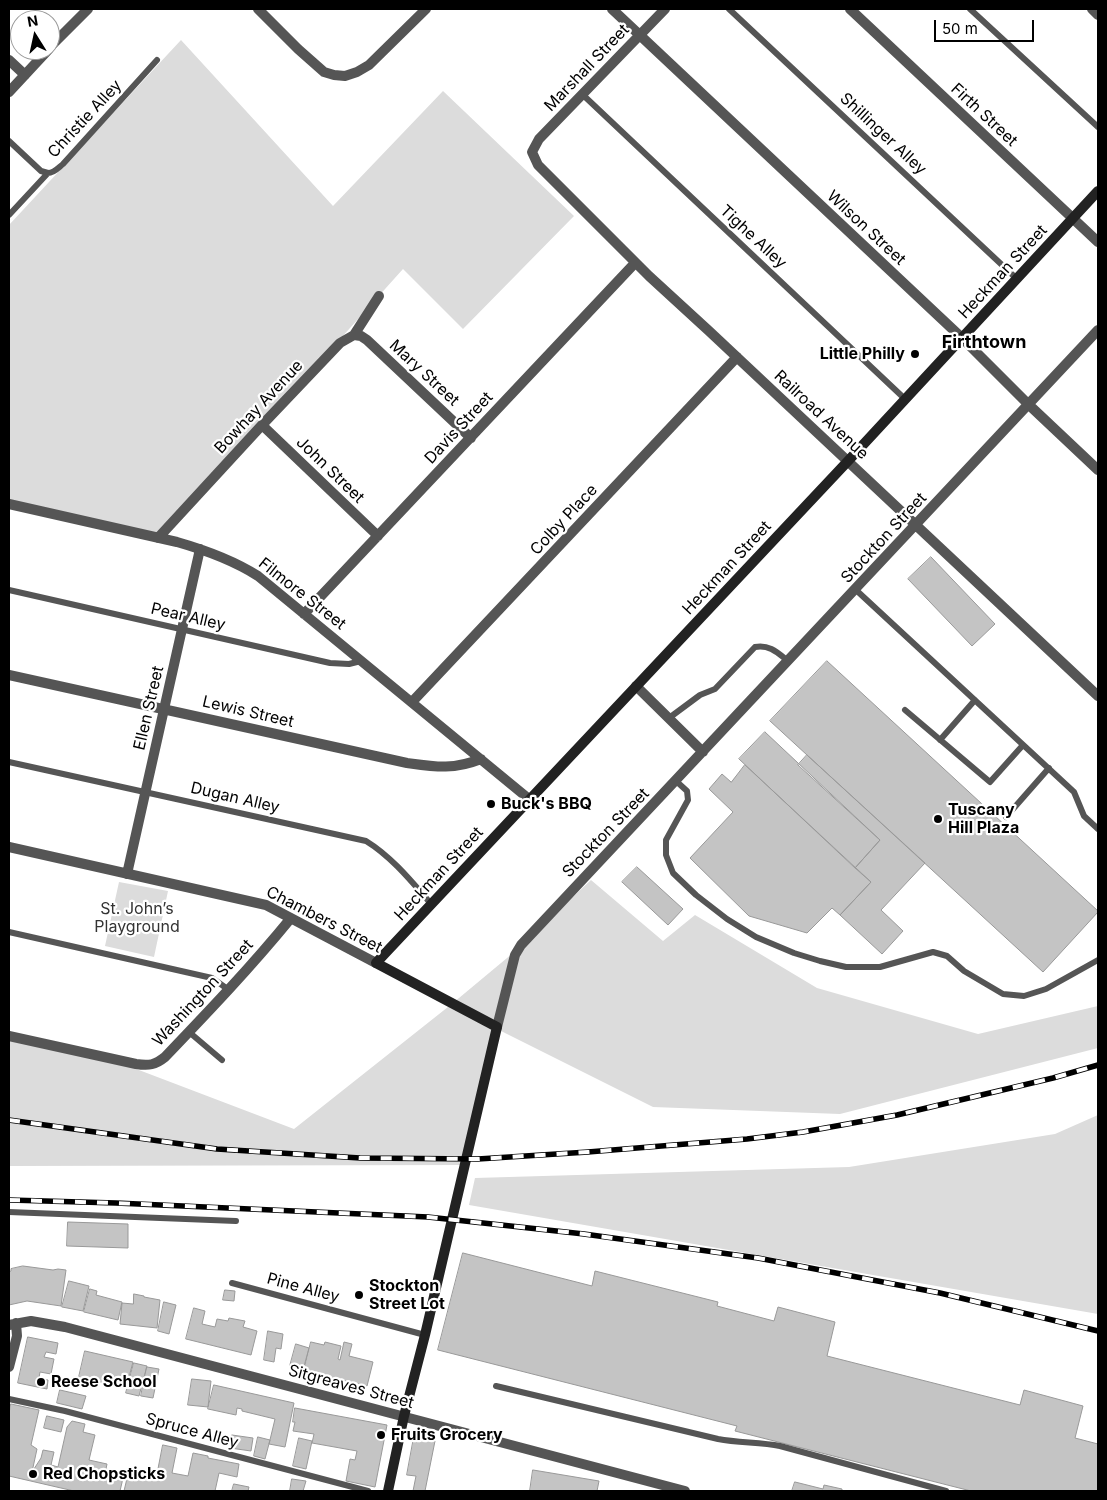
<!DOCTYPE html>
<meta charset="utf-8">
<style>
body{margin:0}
#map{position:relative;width:1107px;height:1500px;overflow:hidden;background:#fff;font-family:Inter,sans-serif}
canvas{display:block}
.frame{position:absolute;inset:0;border:10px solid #000;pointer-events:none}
.north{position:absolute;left:10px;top:10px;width:50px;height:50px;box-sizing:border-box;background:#fff;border:1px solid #999;border-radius:50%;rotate:350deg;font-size:14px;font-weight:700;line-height:20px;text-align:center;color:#000}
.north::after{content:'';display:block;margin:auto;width:18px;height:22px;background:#000;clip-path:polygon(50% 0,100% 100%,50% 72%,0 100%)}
.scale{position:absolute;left:934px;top:20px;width:100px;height:22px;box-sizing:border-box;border:2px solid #000;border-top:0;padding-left:6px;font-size:15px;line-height:18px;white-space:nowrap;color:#000;-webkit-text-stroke:4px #fff;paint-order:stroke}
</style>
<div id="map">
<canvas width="1107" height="1500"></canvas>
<div class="frame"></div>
<div class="north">N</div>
<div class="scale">50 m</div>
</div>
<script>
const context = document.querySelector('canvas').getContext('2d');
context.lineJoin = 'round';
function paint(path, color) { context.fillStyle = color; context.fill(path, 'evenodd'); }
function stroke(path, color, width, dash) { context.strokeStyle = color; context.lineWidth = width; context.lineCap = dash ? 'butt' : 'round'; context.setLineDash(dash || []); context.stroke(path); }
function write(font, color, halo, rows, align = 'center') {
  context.font = font + ' Inter,sans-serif'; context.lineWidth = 4.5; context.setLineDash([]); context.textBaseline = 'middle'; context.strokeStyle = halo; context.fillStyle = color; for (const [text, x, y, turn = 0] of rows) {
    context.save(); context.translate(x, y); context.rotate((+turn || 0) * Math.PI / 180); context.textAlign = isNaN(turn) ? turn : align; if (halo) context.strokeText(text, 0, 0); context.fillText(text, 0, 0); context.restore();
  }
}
const green = new Path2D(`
 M181 40 333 206 443 91 574 216 463 329 403 269 164 535 9 502V225Z
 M591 880 663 941 695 915 817 988 978 1034 1098 1006V1048L840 1114 653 1107 497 1029 467 1165 9 1166V1040L131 1067 294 1129 453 1003 513 953Z
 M119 882 168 891 154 957 105 946Z
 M1098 1115V1314L469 1205 475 1178 849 1167 1055 1134Z`);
const building = new Path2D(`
 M931 557 995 624 972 646 908 579Z
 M827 661 1098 911V912L1043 972 770 721Z
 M765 732 880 840 855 868 739 759Z
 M807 755 925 863 881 910 903 931 882 954 840 915 871 882 855 868 880 840 798 765Z
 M745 765 871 882 840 915 832 908 807 933 749 916 690 858 733 812 709 789 722 774 731 782Z
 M637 867 683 909 668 925 622 882Z
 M68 1222 128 1224V1248L67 1246Z
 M463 1253 592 1286 595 1271 718 1302 717 1306 774 1321 778 1307 835 1322 827 1356 1020 1405 1024 1390 1083 1406 1075 1438 1098 1444V1491H971L735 1431 737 1426 438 1350Z
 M23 1266 53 1270 58 1269 66 1270 61 1306 27 1301 9 1305V1272L11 1271V1269Z
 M69 1281 89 1286 83 1311 62 1307Z
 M90 1289 97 1291 96 1295 122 1302 118 1320 84 1312Z
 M225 1290 235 1291 234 1301 223 1300Z
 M134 1294 144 1296V1297L160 1300 157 1328 120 1324 122 1303 133 1304Z
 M164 1302 176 1305 169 1334 158 1331Z
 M194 1308 205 1311 202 1324 215 1327 217 1319 228 1321 229 1318 245 1321 243 1327 257 1331 251 1355 186 1339Z
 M268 1331 283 1334 281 1349 276 1348 274 1362 264 1360Z
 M28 1337 58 1343 56 1354 46 1352 44 1357 54 1359 51 1374 40 1372 39 1378 48 1380 47 1389 18 1383Z
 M311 1342 324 1345 325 1342 341 1346 338 1359 340 1360 344 1342 352 1344 349 1356 373 1362 367 1386 304 1371Z
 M296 1344 309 1348 303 1370 290 1366Z
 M85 1351 133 1362 126 1388 79 1377Z
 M134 1363 147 1366 139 1396 126 1393Z
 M147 1367 159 1369 153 1398 141 1396Z
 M192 1379 211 1381 208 1407 188 1405Z
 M214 1385 294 1403 285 1447 269 1444 275 1419 242 1411V1409L237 1408 236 1415 208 1409Z
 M60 1390 86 1396 82 1409 57 1403Z
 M11 1404 39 1410 31 1445 37 1449 32 1472 41 1458 43 1450 54 1452 51 1465 58 1467 67 1427 72 1421 85 1424 83 1432 95 1435 89 1460 107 1464 106 1469 124 1474 120 1491H74L9 1476V1414Z
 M295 1408 387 1425 375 1487 346 1481 350 1459 355 1460 357 1451 312 1443 314 1434 293 1431 295 1422H293Z
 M47 1416 64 1420 61 1432 44 1428Z
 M232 1435 253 1438 251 1451 230 1448Z
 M258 1437 270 1440 265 1459 254 1456Z
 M414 1437 435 1441 425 1491H413L416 1476 407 1475Z
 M299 1438 312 1441 306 1469 293 1466Z
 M163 1445 177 1448 172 1473 188 1476 193 1453 208 1456V1458L239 1464 237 1477 219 1473 215 1491H124L129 1470 145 1473 144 1475 156 1477Z
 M533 1470 599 1481 597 1491H530Z
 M292 1479 306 1481 303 1491H290Z
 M795 1482 823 1489 824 1485 842 1489V1491H792Z
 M234 1484 249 1487 248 1491H232Z`);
const lane = new Path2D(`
 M729 9 1017 279
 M970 9 1098 127
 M582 94 905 399
 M9 141 41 171 48 173
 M9 215 48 173C54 173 58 168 63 164L157 60
 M9 590 330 663 349 664 361 661
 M856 590 1074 792 1084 816 1098 829
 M905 710 990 782 1023 745
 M669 718 700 695 715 689 755 647C769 644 778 653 788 661
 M940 740 975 700
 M9 762 366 841C392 857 412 882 432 905
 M676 781 687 791 688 800 666 840V855L673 873 696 895 727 919 756 937 794 953 820 961 846 967H880L933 952 947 956 964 971 1003 994 1024 996 1046 989 1098 960
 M1006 817 1049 768
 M9 932 212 978 229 990
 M189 1032 222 1060
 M9 1212 236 1221
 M232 1283 425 1335
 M496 1386 718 1439C739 1443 760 1442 780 1446L946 1491
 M9 1399 65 1411 368 1491`);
const street = new Path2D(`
 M258 9 298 49 324 72 334 75 345 76 357 72 369 65 426 9
 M612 9 962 338 1028 404 1098 470
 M665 9 539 139 532 152 538 165 649 276 709 331 1098 696
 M850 9 1098 242
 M1092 9 1098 15
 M50 47 88 9
 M9 60 25 75
 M9 92 48 50
 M354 335 361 336 367 340 471 438
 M262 425 378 536
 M9 504 177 542C205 550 233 560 258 576L529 799
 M158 538 262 425 340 343 354 335 379 296
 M304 614 635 263
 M9 675 407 763C436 767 453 770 481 759
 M636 686 703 752
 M412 702 737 357
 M9 847 266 905 376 963
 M127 874 200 549
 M497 1027 515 955 521 945 1098 330
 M9 1036 136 1064C149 1066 155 1065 165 1057 208 1012 251 967 291 918
 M9 1325 31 1321 65 1327 685 1491
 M9 1367 17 1336 16 1323`);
const secondary = new Path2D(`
 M388 1491 404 1416 425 1335 497 1027 376 963 848 461 1098 191`);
const rail = new Path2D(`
 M9 1120 217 1149 360 1158 478 1159 588 1152 747 1139 803 1132 897 1115 1053 1078 1098 1065
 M9 1200 116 1203 428 1217 584 1234 758 1258 940 1293 1098 1331`);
const markers = [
 [915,354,5,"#000"],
 [491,804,5,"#000"],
 [938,819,5,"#000"],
 [359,1295,5,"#000"],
 [41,1382,5,"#000"],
 [381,1435,5,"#000"],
 [33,1474,5,"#000"]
];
const streetNames = [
 ["Marshall Street",587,68,-46],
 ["Firth Street",984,115,43],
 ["Christie Alley",85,119,-47],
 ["Shillinger Alley",883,134,43],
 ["Wilson Street",866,228,43],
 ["Tighe Alley",753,237,43],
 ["Heckman Street",1003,272,-47],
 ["Mary Street",424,373,43],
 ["Bowhay Avenue",259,407,-47],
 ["Railroad Avenue",821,415,43],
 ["Davis Street",459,428,-47],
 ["John Street",330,470,44],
 ["Colby Place",564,520,-47],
 ["Stockton Street",884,538,-47],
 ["Heckman Street",727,568,-47],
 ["Filmore Street",302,594,38],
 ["Pear Alley",188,617,13],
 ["Ellen Street",149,708,-77],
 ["Lewis Street",248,712,13],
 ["Dugan Alley",235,798,13],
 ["Stockton Street",606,833,-46],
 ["Heckman Street",439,874,-47],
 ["Chambers Street",324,920,27],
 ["Washington Street",203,993,-47],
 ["Pine Alley",303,1288,15],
 ["Sitgreaves Street",351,1387,15],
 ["Spruce Alley",192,1431,15]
];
const poiNames = [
 ["Little Philly",905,354,"right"],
 ["Buck's BBQ",501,804],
 ["Tuscany",948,810],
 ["Hill Plaza",948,828],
 ["Stockton",369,1286],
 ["Street Lot",369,1304],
 ["Reese School",51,1382],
 ["Fruits Grocery",391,1435],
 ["Red Chopsticks",43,1474]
];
const parkNames = [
 ["St. John’s",137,909],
 ["Playground",137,927]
];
const neighbourhoodNames = [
 ["Firthtown",984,343]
];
paint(green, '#dcdcdc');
paint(building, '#c4c4c4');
stroke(building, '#999', 1);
stroke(lane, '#555', 6);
stroke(street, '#555', 10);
stroke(secondary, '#222', 10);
stroke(rail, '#000', 5.5);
stroke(rail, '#fff', 4, [11]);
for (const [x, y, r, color] of markers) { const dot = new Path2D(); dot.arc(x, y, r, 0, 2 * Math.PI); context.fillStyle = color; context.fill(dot); stroke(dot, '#fff', 2); }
write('16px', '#000', '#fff', streetNames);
write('bold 16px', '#000', '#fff', poiNames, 'left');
write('16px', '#333', '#fff', parkNames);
write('bold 18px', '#000', '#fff', neighbourhoodNames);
</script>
